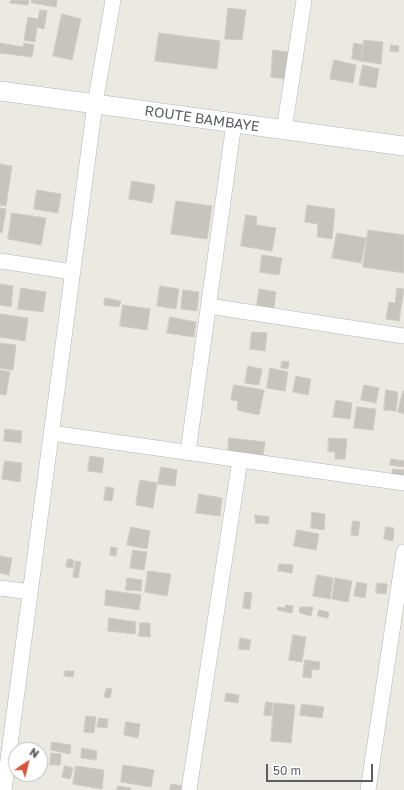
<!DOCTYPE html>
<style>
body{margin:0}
#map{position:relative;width:404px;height:790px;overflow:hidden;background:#ebeae2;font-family:"Golos Text",sans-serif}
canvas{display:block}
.north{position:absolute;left:8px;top:742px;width:40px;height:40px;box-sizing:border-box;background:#fff;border:1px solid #bdbec0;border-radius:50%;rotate:35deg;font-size:11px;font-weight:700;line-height:16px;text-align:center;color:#5a5d61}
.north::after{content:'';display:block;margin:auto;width:14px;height:18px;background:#d8513b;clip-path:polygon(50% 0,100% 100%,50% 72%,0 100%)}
.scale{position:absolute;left:266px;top:764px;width:107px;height:18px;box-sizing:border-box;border:2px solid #5a5d61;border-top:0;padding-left:5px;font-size:12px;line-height:14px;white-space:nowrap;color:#5a5d61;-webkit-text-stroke:3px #fff;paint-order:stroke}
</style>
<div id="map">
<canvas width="404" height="790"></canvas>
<div class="north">N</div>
<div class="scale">50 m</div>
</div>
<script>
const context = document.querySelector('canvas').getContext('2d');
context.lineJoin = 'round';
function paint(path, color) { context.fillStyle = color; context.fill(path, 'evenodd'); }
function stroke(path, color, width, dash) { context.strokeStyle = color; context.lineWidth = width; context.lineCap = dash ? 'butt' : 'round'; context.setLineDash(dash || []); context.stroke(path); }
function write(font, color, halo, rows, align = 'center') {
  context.font = font + ' "Golos Text",sans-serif'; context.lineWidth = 4; context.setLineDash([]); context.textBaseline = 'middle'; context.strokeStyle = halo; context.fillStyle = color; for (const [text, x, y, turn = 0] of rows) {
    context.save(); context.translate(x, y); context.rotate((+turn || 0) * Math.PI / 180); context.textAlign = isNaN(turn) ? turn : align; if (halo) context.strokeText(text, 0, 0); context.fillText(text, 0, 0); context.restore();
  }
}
const building = new Path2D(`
 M11 0H29L28 5 10 3Z
 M32 0H57L56 7 32 3Z
 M228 8 246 10 242 40 225 39Z
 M40 10 47 11 44 29 37 27 35 42 24 40 28 17 38 19Z
 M62 14 81 19 72 60 53 56Z
 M159 33 220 41 217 69 155 61Z
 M364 40 383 42 381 64 361 61Z
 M0 43 23 47 24 43 34 45 32 57 0 53Z
 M354 43 364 45 361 61 352 59Z
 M391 45 399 46 398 52 390 51Z
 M273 50 288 52 285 79 271 77Z
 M334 60 356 65 353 83 330 79Z
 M363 65 379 69 376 88 359 85Z
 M0 164 12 166 6 206 0 205Z
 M132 181 155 185 152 203 129 199Z
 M37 190 61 194 58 213 34 209Z
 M176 201 212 206 207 239 171 234Z
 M307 205 335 209 332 239 317 237 318 224 305 222Z
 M0 208 6 209 2 233 0 232Z
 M12 213 46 218 41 245 8 239Z
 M246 215 257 217 256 225 276 228 272 251 241 246Z
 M368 230 404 235V273L363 267Z
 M337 233 366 238 361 263 332 258Z
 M262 255 282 258 279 275 260 272Z
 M0 284 13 286 11 307 0 305Z
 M160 286 179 289 176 309 157 306Z
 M21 288 46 292 43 312 18 309Z
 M397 288 404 289 399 321 386 319 389 302 395 303Z
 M259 289 276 292 274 308 257 305Z
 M183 290 199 292 197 311 181 309Z
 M105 298 121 301 119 307 104 305Z
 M123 305 150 309 147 330 120 326Z
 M0 314 28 318 25 341 0 337Z
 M170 317 196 322 194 337 167 333Z
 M252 332 267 333 265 351 250 349Z
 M0 343 16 345 13 370 0 368Z
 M282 361 289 362 288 369 281 368Z
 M248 366 262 369 259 385 245 383Z
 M270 368 288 372 285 391 267 388Z
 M0 370 10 372 6 395 0 394Z
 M296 376 311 379 308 395 293 392Z
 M234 385 264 390 259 415 237 410 238 401 231 400Z
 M364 385 379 388 376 403 361 400Z
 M386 390 398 392 396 411 384 410Z
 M403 391H404V414L398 412Z
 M336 400 352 403 350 419 333 417Z
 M357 407 376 409 373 430 354 428Z
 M5 429 22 431 21 443 4 441Z
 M229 438 265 442 263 455 228 451Z
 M329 438 347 439 345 459H335V452L328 451Z
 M90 456 104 458 102 473 88 471Z
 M391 459 404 461V467L390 465Z
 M5 461 22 463 20 482 2 479Z
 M161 467 177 470 175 486 158 484Z
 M393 469 404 470V478L392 476Z
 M140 480 157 483 153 508 136 505Z
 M106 487 114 488 112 501 104 500Z
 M199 494 222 498 220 516 196 513Z
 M312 512 325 514 324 530 311 528Z
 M255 515 269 517 268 524 256 523Z
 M353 521 360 522 358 536 351 535Z
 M131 527 150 531 147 549 127 545Z
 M386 527 394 528 393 541 384 539Z
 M297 530 319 534 316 550 294 546Z
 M111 547 117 548 116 556 110 555Z
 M133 550 147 552 144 570 130 568Z
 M0 556 12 558 9 575 0 573Z
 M68 559 74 560 73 568 66 567Z
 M76 561 81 562 78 578 73 577Z
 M279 564 293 565 292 573 278 571Z
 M148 571 171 574 167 596 145 592Z
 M317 575 333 578 330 599 313 596Z
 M127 578 142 580 141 591 126 590Z
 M335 578 352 581 348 602 332 599Z
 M357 582 367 584 365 598 354 596Z
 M377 583 387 584 386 594 376 593Z
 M106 590 141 595 139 610 105 605Z
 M245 592 252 593 250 609 243 608Z
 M286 605 293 606 292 613 277 610 278 607 285 608Z
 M300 607H313L311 616 300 613Z
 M319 610 329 612 328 618 318 616Z
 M109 618 136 622 135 634 108 631Z
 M140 623H150V637L139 636Z
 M293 635 306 637 302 662 289 660Z
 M240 638 251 640 249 650 239 649Z
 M305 660 320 662 319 670 312 669 311 678 303 677Z
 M65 671H74L73 677 64 676Z
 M107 688 112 689 110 698 104 697Z
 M226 693 239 695 238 703 225 701Z
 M266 702 273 703 271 716 264 715Z
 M274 703 295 705 291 743 271 741Z
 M302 704 324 707 322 718 300 715Z
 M86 716 96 717 94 733 84 732Z
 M99 718 108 719 107 728 97 727Z
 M126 722 140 724 138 738 124 735Z
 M52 742 71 745 70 754 51 750Z
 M82 748 97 751 96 760 81 758Z
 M51 753 61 754 60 765H50Z
 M123 765 154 770 151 787 121 782Z
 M65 766 73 768 70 779 62 777Z
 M76 766 104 770 102 789 73 784Z
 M171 784 183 786 182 790H170Z
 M118 786 131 788 130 790H117Z`);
const minor = new Path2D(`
 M284 130 304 0
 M0 261 73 272
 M209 306 404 336
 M51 433 404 483
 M188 452 234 123
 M0 588 30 592
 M4 790 95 104 113 0
 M189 790 240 460
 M368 790 404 552`);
const tertiary = new Path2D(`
 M0 91 404 146`);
const streetNames = [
 ["ROUTE BAMBAYE",202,119,8]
];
paint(building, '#c7c4be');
stroke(building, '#cfccc1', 1);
stroke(minor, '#b2b4b8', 16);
stroke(tertiary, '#b2b4b8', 20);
stroke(minor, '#fff', 15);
stroke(tertiary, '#fff', 19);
write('14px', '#5a5d61', '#fff', streetNames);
</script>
